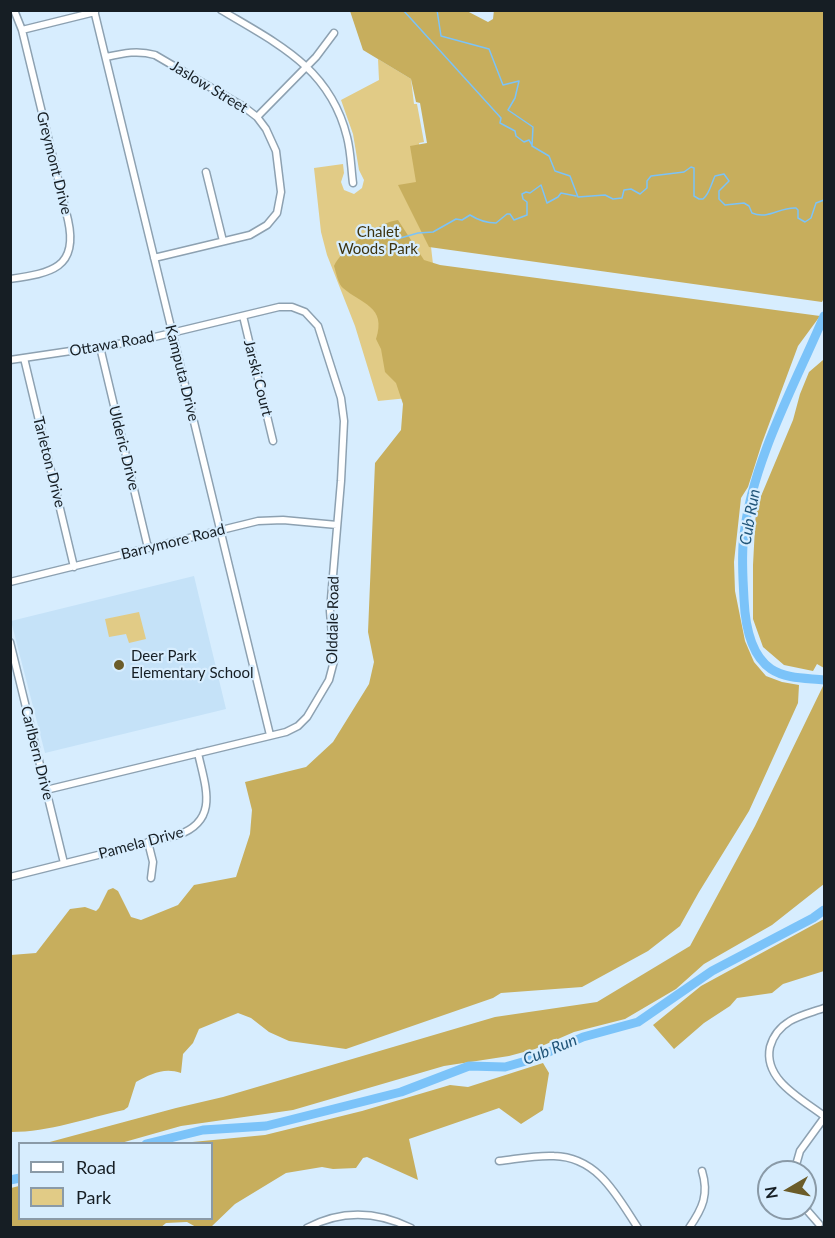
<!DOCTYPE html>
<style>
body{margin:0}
#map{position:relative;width:835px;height:1238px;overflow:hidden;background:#d7edfe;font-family:Lato,sans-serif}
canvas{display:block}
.frame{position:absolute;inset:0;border:12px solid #161e24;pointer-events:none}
.legend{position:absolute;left:18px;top:1142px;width:195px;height:78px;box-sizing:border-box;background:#d7edfe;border:2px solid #8a9aa7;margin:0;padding:8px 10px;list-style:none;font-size:18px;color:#161e24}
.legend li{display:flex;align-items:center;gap:12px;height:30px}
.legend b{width:30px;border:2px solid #8a9aa7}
.north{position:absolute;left:757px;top:1160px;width:60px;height:60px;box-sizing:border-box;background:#d7edfe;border:2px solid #8a9aa7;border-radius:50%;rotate:261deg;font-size:16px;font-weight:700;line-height:24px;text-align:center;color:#161e24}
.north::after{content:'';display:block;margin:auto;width:21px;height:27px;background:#6b5c29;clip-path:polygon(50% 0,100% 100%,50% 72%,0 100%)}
</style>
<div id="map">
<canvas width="835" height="1238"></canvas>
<div class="frame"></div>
<ul class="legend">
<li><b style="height:8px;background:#fff"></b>Road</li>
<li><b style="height:16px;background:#e1cb86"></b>Park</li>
</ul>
<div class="north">N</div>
</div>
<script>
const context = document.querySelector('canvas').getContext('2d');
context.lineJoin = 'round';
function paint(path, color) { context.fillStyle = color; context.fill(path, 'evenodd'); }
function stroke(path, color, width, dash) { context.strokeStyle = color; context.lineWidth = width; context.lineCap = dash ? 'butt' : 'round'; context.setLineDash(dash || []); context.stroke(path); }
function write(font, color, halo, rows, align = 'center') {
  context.font = font + ' Lato,sans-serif'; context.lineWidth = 4.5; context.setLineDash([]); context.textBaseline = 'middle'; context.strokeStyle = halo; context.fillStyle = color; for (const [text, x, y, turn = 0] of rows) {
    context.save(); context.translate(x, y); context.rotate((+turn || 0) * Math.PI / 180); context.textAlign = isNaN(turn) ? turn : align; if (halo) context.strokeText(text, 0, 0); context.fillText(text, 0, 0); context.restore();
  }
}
const built = new Path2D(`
 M194 576 226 709 45 753 11 621Z`);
const green = new Path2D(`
 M378 59 411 79 414 104H417L424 142 419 143 448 394 378 401 355 326 327 255 321 232 314 168 343 164 344 173 341 182 344 190 354 194 362 188 364 180 359 170 353 134 341 100 379 80Z
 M139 612 146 639 129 643 126 634 109 637 105 619Z`);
const forest = new Path2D(`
 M494 10 824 11V298L822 302 429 247 398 185 416 182 410 146 427 143 420 103 416 102 411 79 363 50 350 11H467L488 22 493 19Z
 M398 220 424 260 440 265 820 316 798 346 762 443 748 487 741 498 734 562 735 591 745 641 754 662 766 676 782 682 799 685 798 703 749 811 699 892 680 926 648 951 582 987 501 993 493 998 346 1049 289 1041 269 1032 251 1018 238 1013 199 1029 193 1043 183 1054 181 1073C164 1067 151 1074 136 1082L128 1107 124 1110C87 1118 49 1132 11 1132V955L36 953 70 909 85 907 96 911 99 908 108 890 113 888 118 891 131 917 141 920 178 905 194 885 236 877 250 834 252 810 245 782 306 767 333 742 369 684 374 662 368 632 375 463 401 430 403 404 396 383 385 372 381 349 376 339C387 306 361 304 343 288 338 284 336 272 334 266 342 248 379 222 398 220Z
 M824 339V668L817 664 813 671 784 665 763 647 753 619V565L756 508 793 420 800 394 809 372 823 360Z
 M823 686 824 687V884L772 925 704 964 676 989 625 1019 574 1032 535 1049 509 1056 444 1066 293 1110 181 1126 121 1143H46L176 1108 223 1097 495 1017 597 1002 690 946 755 826Z
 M824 919V971L783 984 772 993 737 998 730 1006 704 1023 674 1049 653 1025 701 986Z
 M543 1063 549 1073 543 1110 521 1124 499 1108 409 1139 418 1180 367 1157 363 1158 356 1168 333 1169 322 1167 286 1173 235 1204 211 1227H196L187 1222 166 1223 160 1228 11 1227V1188L19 1186 20 1218H212V1144L182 1143 265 1135 362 1111 450 1085 468 1087Z`);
const stream = new Path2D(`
 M403 10 501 118 500 123 515 131 516 136 524 142 529 140 532 145
 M437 10 441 36 489 49 503 85 519 81 515 98 508 110 533 127 532 146 549 156 555 171 570 176 578 197 605 195 613 199 622 198 624 190 631 189 640 194 647 188V181L651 176 684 172 691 167 694 168V196L699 199H703C710 193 711 184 715 176L724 174 729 181 719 191V199L725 205 744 203 749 206 752 213C768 220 779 207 796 208L798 210V218L805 222 811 218 816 203 824 200
 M397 239 418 233 433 232 456 219 462 220 470 215C478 220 487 223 496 223L507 214H510L514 220 527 215V202L523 199 522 194 526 192 530 193 541 185 547 203 558 197 561 193 576 196`);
const river = new Path2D(`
 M824 316C796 382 752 462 744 535 741 556 743 578 744 599 745 622 749 654 771 669 786 679 807 678 824 680
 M146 1144 203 1130 266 1126 401 1092 469 1066 505 1067 533 1059 583 1037 638 1022 712 971 813 918 824 910
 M10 1180 20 1178`);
const minor = new Path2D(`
 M94 10 270 735
 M221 10C278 44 330 68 347 137 351 152 351 168 353 183
 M22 30 95 12
 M106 57C124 53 138 50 155 55L244 107 257 117 266 129 276 151 281 192 277 213 267 225 250 235 154 258
 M257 117 316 57 334 33
 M206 172 223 241
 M10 279C50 273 79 269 68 220L22 30 14 10
 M243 316 273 441
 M100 347 148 548
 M24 358 74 567
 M10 360 138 341 279 307H292L305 312 318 326 341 398 344 421 341 481 330 611 334 661 329 680 307 717 298 726 286 732 46 790
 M10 582 258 521 283 520 337 525
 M10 642 64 863
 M148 842 153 862 151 878
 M10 877 178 835C220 820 205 786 198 753
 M824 1008C813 1012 800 1015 790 1021 780 1027 773 1036 770 1047 763 1080 802 1099 824 1116
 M499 1161C517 1159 536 1155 554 1156 598 1157 617 1196 638 1228
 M794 1172 800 1151 824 1118
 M805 1208 819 1224
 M307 1228C341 1210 376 1211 411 1228
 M689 1228C703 1208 709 1194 702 1171`);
const markers = [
 [119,665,6,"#6b5c29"]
];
const streetNames = [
 ["Jaslow Street",209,87,31],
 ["Greymont Drive",54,163,76],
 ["Ottawa Road",112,344,-10],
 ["Kamputa Drive",182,373,76],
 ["Jarski Court",258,378,76],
 ["Ulderic Drive",124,448,76],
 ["Tarleton Drive",49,462,76],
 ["Barrymore Road",173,542,-14],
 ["Olddale Road",333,620,-89],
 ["Carlbern Drive",37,753,76],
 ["Pamela Drive",141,843,-15]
];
const parkNames = [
 ["Chalet",378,232],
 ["Woods Park",378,249]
];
const poiNames = [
 ["Deer Park",131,656],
 ["Elementary School",131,673]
];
const waterNames = [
 ["Cub Run",750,517,-80],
 ["Cub Run",550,1050,-22]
];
paint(built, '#c5e2f8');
paint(green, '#e1cb86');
paint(forest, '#c7ae5d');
stroke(stream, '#7bc3f9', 1.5);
stroke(river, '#7bc3f9', 9);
stroke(minor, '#8da1b1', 9);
stroke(minor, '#fff', 6);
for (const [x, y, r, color] of markers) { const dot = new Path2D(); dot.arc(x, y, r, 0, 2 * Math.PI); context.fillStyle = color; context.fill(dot); stroke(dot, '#d7edfe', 2); }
write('15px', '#161e24', '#d7edfe', streetNames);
write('15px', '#3d330f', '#d7edfe', parkNames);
write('15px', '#161e24', '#d7edfe', poiNames, 'left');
write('italic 16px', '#1e5377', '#d7edfe', waterNames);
</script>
